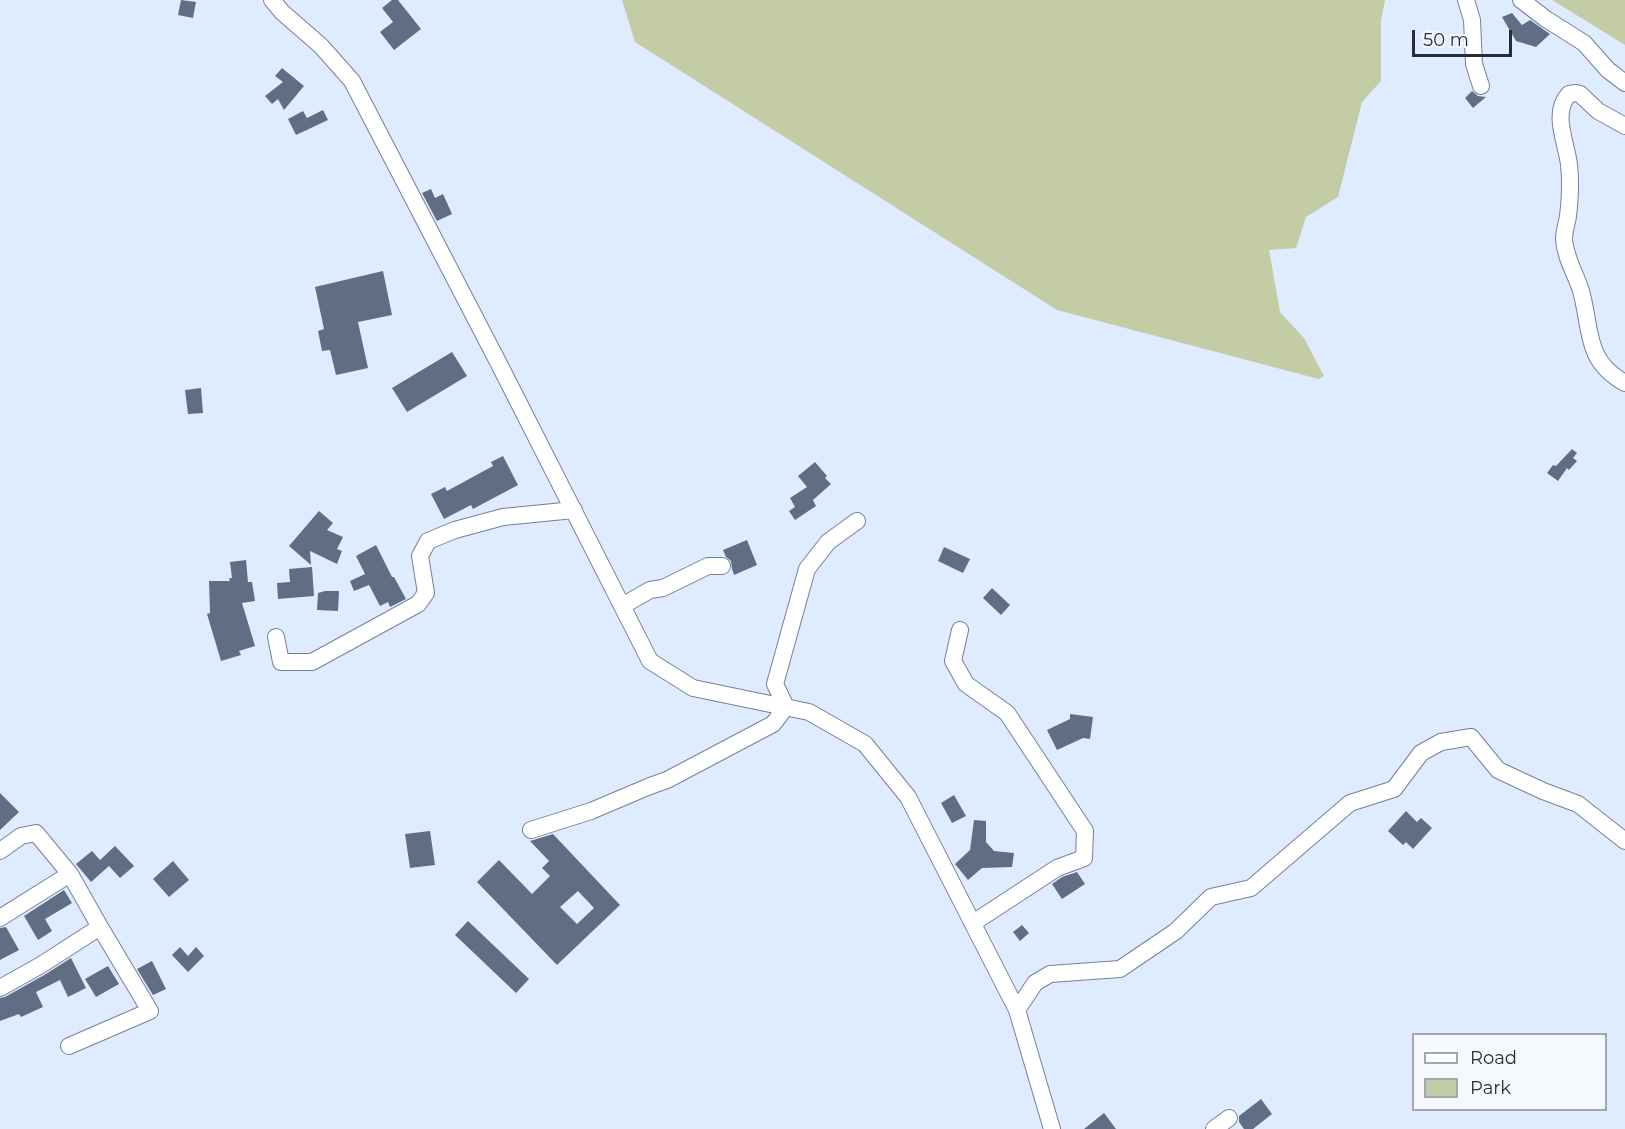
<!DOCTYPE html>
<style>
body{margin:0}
#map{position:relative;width:1625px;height:1129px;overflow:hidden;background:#dfebff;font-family:Montserrat,sans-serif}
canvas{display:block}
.legend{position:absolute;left:1412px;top:1033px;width:195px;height:78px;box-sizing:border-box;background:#f5f8fd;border:2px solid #a3a7ae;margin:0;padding:8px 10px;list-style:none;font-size:18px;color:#282e37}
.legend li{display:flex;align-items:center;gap:12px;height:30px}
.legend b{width:30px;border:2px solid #a3a7ae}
.scale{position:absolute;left:1412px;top:30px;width:100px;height:27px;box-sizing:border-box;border:3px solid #282e37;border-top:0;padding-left:8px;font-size:18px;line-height:21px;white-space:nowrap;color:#282e37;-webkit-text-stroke:4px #f5f8fd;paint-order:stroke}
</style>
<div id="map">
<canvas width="1625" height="1129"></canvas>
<ul class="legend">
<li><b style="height:8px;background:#fff"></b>Road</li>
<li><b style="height:16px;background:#c3cca4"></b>Park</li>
</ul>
<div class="scale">50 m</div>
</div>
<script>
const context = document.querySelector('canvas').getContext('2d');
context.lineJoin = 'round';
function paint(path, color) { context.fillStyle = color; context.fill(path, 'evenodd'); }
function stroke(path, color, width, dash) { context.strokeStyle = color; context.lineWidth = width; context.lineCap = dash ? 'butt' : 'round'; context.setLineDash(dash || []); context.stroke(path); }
const green = new Path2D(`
 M622 0H1385L1381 20V81L1362 102 1338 197 1306 217 1296 248 1269 250 1280 312 1304 338 1324 376 1319 379 1315 378 1057 310 635 42Z
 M1552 0H1625V45Z`);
const building = new Path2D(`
 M181 0 196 2 193 18 178 15Z
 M392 0H398L421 29 394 50 380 32 393 22 382 8Z
 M1512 13 1522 25 1530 20 1550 34 1536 47 1516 41 1502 17Z
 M282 68 304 86 284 110 278 99 272 104 265 96 283 82 275 76Z
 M1472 91 1478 96 1486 97 1473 108 1465 98Z
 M323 110 328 120 296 135 288 119 303 111 307 118Z
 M431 189 435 198 443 194 452 214 437 221 422 193Z
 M383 271 392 315 358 322 368 368 336 375 330 350 322 351 318 331 324 329 315 287Z
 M452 352 467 376 407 412 392 388Z
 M201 388 203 413 188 414 185 390Z
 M1572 449 1577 453 1573 458 1577 461 1569 470 1567 468 1558 481 1547 473 1553 465 1556 466Z
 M503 456 518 485 473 509 471 505 444 519 431 494 445 487 447 491 493 466 491 462Z
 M815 462 827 476 825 478 831 484 813 500 816 506 795 520 789 511 795 507 790 498 807 487 798 476Z
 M319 511 333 523 327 530 343 537 337 549 342 551 337 564 310 551 311 565 289 546Z
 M747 540 757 565 734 575 732 569 731 561 726 557 723 550Z
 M376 545 392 577H394L406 599 390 607 388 602 380 606 369 585 354 591 350 581 365 574 356 556Z
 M944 547 970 559 963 573 938 561Z
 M246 560 248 582H252L255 601 242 603 255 646 239 651 241 655 221 661 207 614 210 613 209 581H230L229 578H232L230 562Z
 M312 567 314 596 278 599 277 583 290 582 289 569Z
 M992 588 1010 605 1001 615 983 598Z
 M325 591H339L338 611 317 610 318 593Z
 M1070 714 1093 717 1090 739 1083 738 1057 750 1047 730 1070 719Z
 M0 793 19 812 0 830Z
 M954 795 966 816 952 823 941 803Z
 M1406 811 1417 822 1421 818 1432 828 1413 849 1406 842 1403 845 1388 831Z
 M974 820 986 821V842L994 851 1014 853 1012 867 982 868 968 880 955 864 970 850Z
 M430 831 435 865 410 868 405 834Z
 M553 834 620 905 557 965 477 882 499 860 532 894 550 876 542 868 549 861 530 841ZM578 891 594 908 577 924 560 907Z
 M115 846 134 866 120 878 109 866 91 882 76 864 92 851 100 860Z
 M173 861 189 880 169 897 153 879Z
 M1077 872 1085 884 1062 899 1052 884 1062 877Z
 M64 890 72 903 45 919 52 931 38 940 24 916Z
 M468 921 529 979 516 993 455 935Z
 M1022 925 1029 933 1020 941 1013 932Z
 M6 927 19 950 0 960V928Z
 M180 947 188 956 196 947 204 956 188 972 172 955Z
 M71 958 86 988 68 997 60 980 36 992 43 1007 21 1017 19 1014 0 1021V998L5 997 46 974Z
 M152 961 166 989 153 995 137 969Z
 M108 966 119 984 96 997 85 979Z
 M1261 1099 1272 1114 1253 1129H1244L1239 1122V1116Z
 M1104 1113 1116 1129H1084Z`);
const minor = new Path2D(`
 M272 0 282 12 321 46 352 81 498 362 650 661 693 688 809 712 865 744 908 797 1017 1010 1052 1129
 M1466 0 1472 20 1474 64 1481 86
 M1521 0 1546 19 1584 43 1608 70 1625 83
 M1625 126 1598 111 1580 94 1576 93 1569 94C1551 113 1567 144 1569 165 1571 182 1570 199 1568 216 1567 223 1564 231 1564 239 1565 258 1576 274 1581 291 1592 330 1584 360 1625 383
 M622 606 650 590 663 588 708 566H722
 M960 630 953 661 966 684 1007 713 1085 831 1084 858 1057 868 973 923
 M276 637 281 662H312L418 604 426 593 420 556 428 541 455 530 503 517 574 510
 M531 830 591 811 650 786 667 780 773 724 786 707 775 684 807 569 828 542 857 521
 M0 851 21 836 36 833 70 874 100 927 150 1011 69 1046
 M0 918 70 874
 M0 988 41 965 100 927
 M1017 1010 1035 983 1050 974 1120 969 1176 931 1211 897 1251 888 1350 803 1394 789 1421 753 1441 742 1471 737 1498 770 1543 791 1578 804 1625 841
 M1214 1129 1229 1118`);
paint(green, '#c3cca4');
paint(building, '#616d83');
stroke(minor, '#748198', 18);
stroke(minor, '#fff', 16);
</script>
